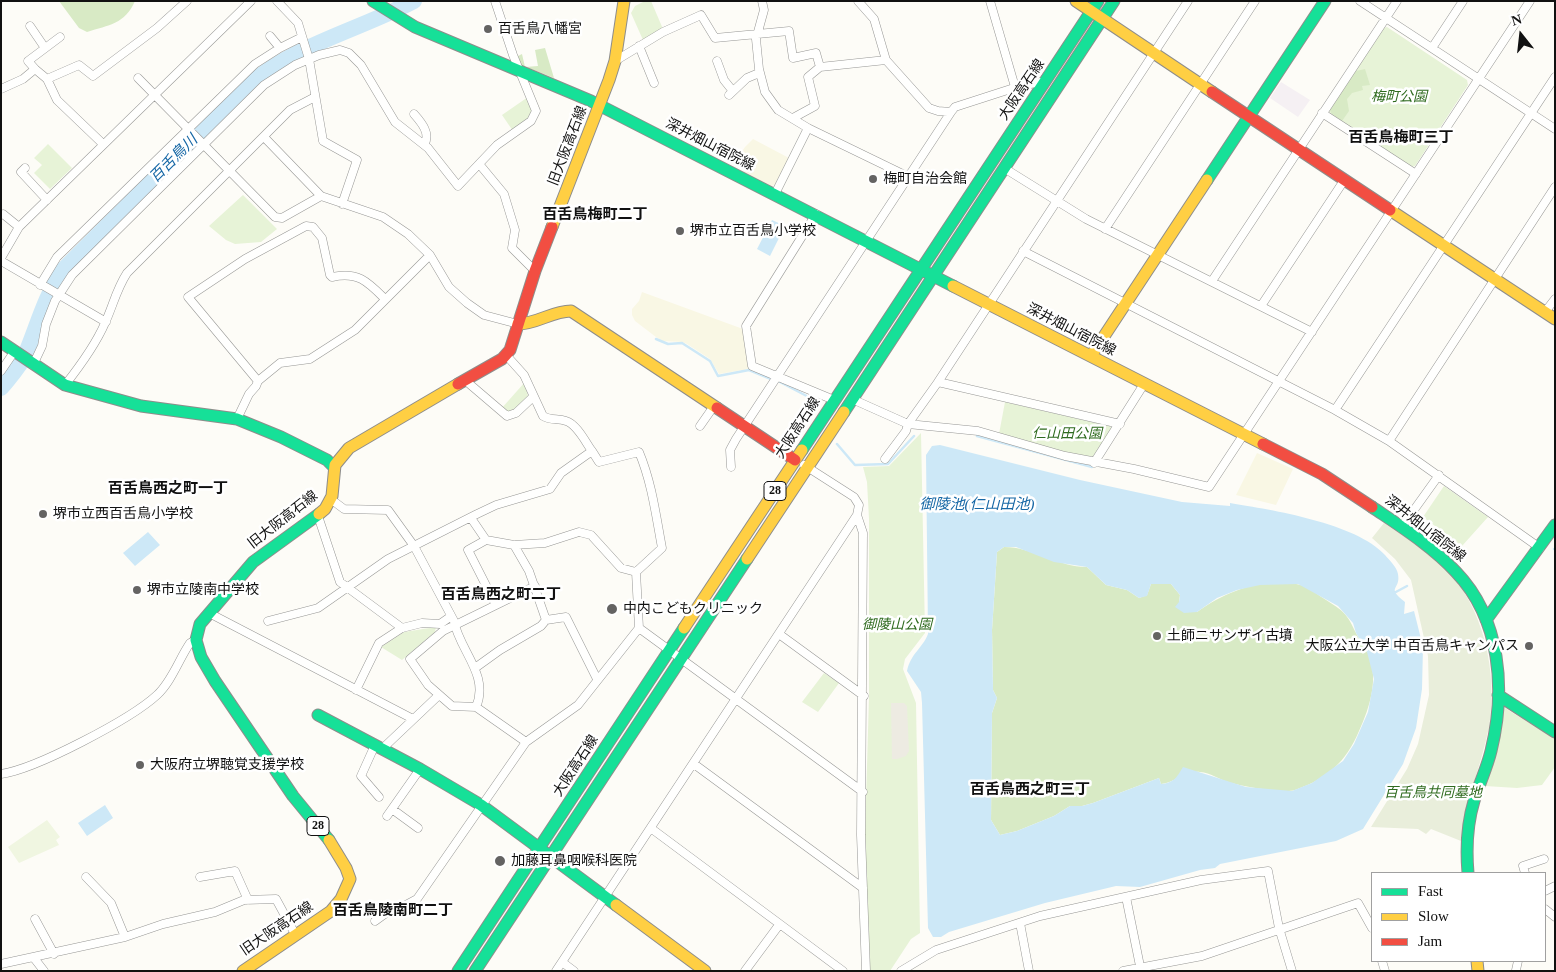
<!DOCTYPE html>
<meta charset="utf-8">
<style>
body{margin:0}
#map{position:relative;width:1556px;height:972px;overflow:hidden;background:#fdfcf7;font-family:"Times New Roman",serif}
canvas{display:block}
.frame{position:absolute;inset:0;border:2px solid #111;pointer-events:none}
.legend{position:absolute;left:1371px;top:872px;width:175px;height:90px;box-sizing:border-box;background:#fff;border:1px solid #a0a0a0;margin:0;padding:6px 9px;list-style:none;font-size:15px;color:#111}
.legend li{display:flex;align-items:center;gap:10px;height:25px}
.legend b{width:25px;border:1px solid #a0a0a0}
.north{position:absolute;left:1496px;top:10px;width:50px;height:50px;-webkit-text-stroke:4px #fff;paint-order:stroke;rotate:344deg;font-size:14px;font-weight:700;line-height:20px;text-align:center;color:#111}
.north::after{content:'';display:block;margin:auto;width:18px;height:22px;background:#111;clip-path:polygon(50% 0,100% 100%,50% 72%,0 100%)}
</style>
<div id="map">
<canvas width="1556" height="972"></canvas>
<div class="frame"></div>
<ul class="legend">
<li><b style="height:6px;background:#16e098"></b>Fast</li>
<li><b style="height:6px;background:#ffcf43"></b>Slow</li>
<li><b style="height:6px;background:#f24e42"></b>Jam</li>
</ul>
<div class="north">N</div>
</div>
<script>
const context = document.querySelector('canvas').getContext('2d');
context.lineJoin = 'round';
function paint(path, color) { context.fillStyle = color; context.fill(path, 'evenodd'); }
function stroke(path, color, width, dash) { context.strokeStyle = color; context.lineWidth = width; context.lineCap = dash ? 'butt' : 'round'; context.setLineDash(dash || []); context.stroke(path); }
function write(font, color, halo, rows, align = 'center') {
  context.font = font + ' "Times New Roman","Noto Sans JP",serif'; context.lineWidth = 5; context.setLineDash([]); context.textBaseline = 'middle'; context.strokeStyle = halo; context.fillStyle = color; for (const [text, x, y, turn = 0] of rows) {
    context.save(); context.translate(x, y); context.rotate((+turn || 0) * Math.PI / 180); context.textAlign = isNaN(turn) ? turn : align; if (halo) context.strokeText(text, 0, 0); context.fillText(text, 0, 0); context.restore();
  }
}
const industrial = new Path2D(`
 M1281 82 1310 100 1298 117 1270 98Z`);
const farmland = new Path2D(`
 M753 139 789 158 775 185 771 186 744 172 748 165 737 158 745 147Z
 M642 292 743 329 749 369 719 374 710 359 687 344 682 342 662 341 656 337 635 321 632 315V309L639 301Z
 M1257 453 1293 469 1276 505 1236 495Z`);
const green = new Path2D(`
 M645 1H651L663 29 643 40 631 13 635 6Z
 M1387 27 1467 80 1468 85 1415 166 1411 167 1330 114 1329 110 1383 28Z
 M528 97 533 111 530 117 513 131 502 115Z
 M48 144 72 168 50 189 34 173 42 165 34 158Z
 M243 195 277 229 261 242 235 244 226 240 209 226Z
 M525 382 528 396 512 411 505 412 501 409Z
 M1005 402 1110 426 1112 430 1093 456C1079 461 1016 439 999 434Z
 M921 433 925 633 905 659 903 669 916 703 920 933 911 939 890 971H869L865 835 869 697V519L867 482 863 467 889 466Z
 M1444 486 1488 517 1462 546 1423 517Z
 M436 627 435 632 402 660 381 647 404 632Z
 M824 673 839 683 818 712 802 702Z
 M1505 708 1555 739V767L1542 785 1517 788 1485 786 1495 755 1502 710Z`);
const forest = new Path2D(`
 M59 1H135C125 24 109 25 87 32L79 28Z
 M545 48 554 78 521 65 518 56 522 54 525 67 538 66 535 50Z
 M1365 69 1370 85 1362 86 1363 90 1352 93 1347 99 1349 111 1342 121 1331 113 1330 110 1356 71Z
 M1004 547C1033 547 1058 567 1087 567L1106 585 1127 590 1139 598 1147 595 1151 584H1171L1180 595 1179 602 1197 612C1225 592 1262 577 1296 584 1306 585 1315 593 1323 598 1345 612 1346 612 1357 635 1360 641 1364 646 1367 651 1380 676 1370 707 1359 731 1346 762 1327 779 1295 790 1285 794 1239 786 1228 782 1218 779 1211 773 1200 772 1186 770 1174 783 1161 784L1159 778 1093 803 1082 806H1070L1054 816 1017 831 1000 835 991 820 992 713 997 698 993 690 992 630 997 552Z`);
const cemetery = new Path2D(`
 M1384 523C1404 537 1427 550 1445 568 1484 607 1498 673 1489 727 1481 766 1466 800 1461 841L1431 829 1426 834 1418 829 1371 827 1407 769 1418 744 1429 695 1428 656 1411 580 1395 559 1372 538Z`);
const pitch = new Path2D(`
 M47 820 60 837 56 840 59 845 19 863 8 847Z`);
const plaza = new Path2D(`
 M891 703H904L907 706 909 751 906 756 897 759H892Z`);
const water = new Path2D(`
 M772 220 785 226 770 256 757 249Z
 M940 445 1080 480 1182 502 1230 506V503C1272 510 1356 523 1385 555 1389 560 1397 567 1398 574 1401 591 1385 586 1405 602L1404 614 1414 611 1423 647 1422 689 1416 728 1403 764 1363 829 1336 841 1220 864 1215 868 1200 870 1140 887 1116 886 1045 903 949 932 941 937H933L928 928 922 703 921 692 907 671C911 653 922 649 928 634L926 455 932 446ZM1004 547H1016L1054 562 1087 567 1106 585 1127 590 1139 598 1147 596 1151 584H1171L1180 595 1179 602 1175 607 1184 613 1197 612 1217 598 1237 590 1260 585 1298 584 1338 606 1353 623 1356 633 1367 652 1374 679 1368 712 1354 744 1343 761 1312 783 1292 791 1246 787 1183 767C1177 777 1174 783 1161 784L1159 778 1093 803 1082 806H1070L1054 816 1017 831 1000 835 991 820 992 713 997 698 993 690 992 630 997 552Z
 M148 532 160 545 135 566 123 553Z
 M105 805 113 818 87 836 78 823Z`);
const stream = new Path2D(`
 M656 339 668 344 682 343 710 361 718 376 749 370 771 379
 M780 382 820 403
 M977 436 1092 467
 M837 444 855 465 888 464 914 436
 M1554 549H1555
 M1394 593 1407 586`);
const river = new Path2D(`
 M1 388C10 377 21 366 26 353 38 324 45 296 63 270L248 85C297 44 359 30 414 1`);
const street = new Path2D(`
 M277 1 298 23 309 59 323 141 357 160 342 204
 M762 1 764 10 756 39 759 69 765 92 778 110 808 128 909 177
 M858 1 874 19 886 60 929 108 938 111 951 112
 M990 1 1015 87
 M1360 1 1555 129
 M30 26 45 48
 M270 36 280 48
 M639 46 654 83
 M1432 48 1463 1
 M615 61 663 32 701 15 715 38 789 31 793 58 816 53 820 67 808 77 815 106 793 118
 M717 61 724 80 732 90
 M820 67 886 60
 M35 69 28 61 60 37
 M138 78 275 217 282 218 321 196 383 217 408 234 430 255 449 287 467 303 484 315 518 324
 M47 79 57 100 103 144
 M1 89 23 79 35 69 47 79 79 65 93 76 157 28 187 1
 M729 95 747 78 759 73
 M1322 113 1416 174
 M414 114C422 123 431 134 424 145
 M264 137 321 196
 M480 165 504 194 515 230 512 248 535 271
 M25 168 21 172 47 200
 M1004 168 1086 219 1312 332
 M775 194 808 128
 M816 214 746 326 752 366 834 400
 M1 215 3 214 19 227
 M1105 229 1255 1
 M1023 251 1335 410 1389 441 1540 548
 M1 258 19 227 251 1
 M1 261 106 322
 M1212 281 1397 1
 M40 285 57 257 255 64 280 48 302 37
 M1261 306 1345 179
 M1545 312 1555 299
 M506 355 524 375 543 416C551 421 558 418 566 421 577 424 586 443 592 451
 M33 365 42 346 46 324 55 301 72 275 264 85 295 65 319 55 340 50 349 53 361 65 395 122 428 148 458 186 497 145 531 121 536 111 513 55 495 1
 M1 371 14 352
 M258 381 188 297 245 259 306 226 313 227 322 238 330 275 332 277C358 271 368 282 385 299
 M466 381 507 416 516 413 533 397
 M938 382 1188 1
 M65 385C80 366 95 346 105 323 113 306 116 290 127 273L290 110 315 97
 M852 399 908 424 938 382 1120 424
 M1335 410 1555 77
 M237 419 249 394 256 386 258 381 280 363 310 359 355 330 430 255
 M700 426 714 406
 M1389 441 1555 187
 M885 459 906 431 908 424 978 431 1065 456 1134 469 1209 487 1530 1
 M1094 463 1144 384
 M731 467 730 450 736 439 951 112 955 107 1020 86 1046 81
 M332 500 344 509 388 510 414 546 454 621C459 650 490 675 476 707
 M857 515 863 533 861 835 866 971
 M318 516 340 582 402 628
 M471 518 486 540 514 545 545 543 579 532 591 535 621 568 636 572
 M1401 528 1439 475
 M486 540 468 550 496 605
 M514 545 529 571 546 620
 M209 613 413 719
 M268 621 318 608 388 559 477 514 496 505 550 489 561 473 592 451 599 462 639 452C652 483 656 516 662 548L636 572 639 628 578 705 526 742 417 899 404 906 393 908 375 921
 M639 628 863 792
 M779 634 864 696
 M475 668 500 650 541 626 546 620 566 617 597 679
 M356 690 379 643 402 628 422 623 440 624 450 617
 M526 742 476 707 452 706 428 685 410 659 443 631 535 586
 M375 745 361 776 379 797
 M382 749 439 695
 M694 764 863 888
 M1 774C36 769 131 719 157 695 172 681 179 659 190 643L196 640
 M392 809 418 828
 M387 816 420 769
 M652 829 843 971
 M1525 873 1523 866 1544 859
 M86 877 111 903 125 937
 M200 877 235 871 248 900
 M1545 891 1555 886
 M1126 897 1141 971
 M1545 909 1555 917
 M35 919 54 954
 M1020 923 1029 971
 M34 958 44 971
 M1382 961 1385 971
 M562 962 574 971
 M1 964 125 937 163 924 215 912 244 900 276 899 295 934
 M1516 970 1518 961
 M556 971 857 515 859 505 854 497 804 465
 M745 971 779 925
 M901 971 936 950 1040 916 1201 880 1268 871 1279 928 1292 971
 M1123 971 1202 956 1358 903 1372 928`);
const fast = new Path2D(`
 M373 1 415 27 591 101 953 286
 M1207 180 1325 1
 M1 342 65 385 141 406 237 419 281 437 327 460 334 467
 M844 412 1114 1
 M802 450 1098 1
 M1372 507C1400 526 1432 546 1456 572 1501 619 1506 690 1491 751 1487 768 1479 784 1474 801 1467 824 1466 849 1468 873
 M319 514 253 562 200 624 196 640 201 657 215 681 293 796 329 840
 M1486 620 1555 525
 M1498 695 1555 732
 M318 715 420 769 481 805 616 905
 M458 971 684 628
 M475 971 747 559`);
const slow = new Path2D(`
 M1076 1 1212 92
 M1390 210 1555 319
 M552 227 609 80 615 61 624 1
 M953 286 1263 444
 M518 324C537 324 552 311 571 311L717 408
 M1091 356 1207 180
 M319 514 325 509 332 496 335 465 349 448 458 384
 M747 559 844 412
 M684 628 802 450
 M616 905 705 971
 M1477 961 1478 971
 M243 971 331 911 341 899 350 879 346 868 329 840`);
const jam = new Path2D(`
 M1212 92 1390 210
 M458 384 502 359 510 350 535 271 552 227
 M717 408 795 460
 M1263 444 1322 474 1372 507`);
const markers = [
 [488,29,5,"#646362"],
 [873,179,5,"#646362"],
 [680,231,5,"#646362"],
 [43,514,5,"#646362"],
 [137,590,5,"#646362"],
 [612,609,6,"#646362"],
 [1157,636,5,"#646362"],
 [1529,646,5,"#646362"],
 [140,765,5,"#646362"],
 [500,861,6,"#646362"]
];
const shields = [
 [775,491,22],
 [318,826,22]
];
const shieldNames = [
 ["28",775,491],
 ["28",318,826]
];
const poiNames = [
 ["百舌鳥八幡宮",498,29],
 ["梅町自治会館",883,179],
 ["堺市立百舌鳥小学校",690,231],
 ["堺市立西百舌鳥小学校",53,514],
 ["堺市立陵南中学校",147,590],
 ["中内こどもクリニック",623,609],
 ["土師ニサンザイ古墳",1167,636],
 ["大阪公立大学 中百舌鳥キャンパス",1519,646,"right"],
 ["大阪府立堺聴覚支援学校",150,765],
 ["加藤耳鼻咽喉科医院",511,861]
];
const streetNames = [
 ["大阪高石線",1022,90,-56],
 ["深井畑山宿院線",710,145,27],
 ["旧大阪高石線",568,146,-69],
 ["深井畑山宿院線",1071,330,27],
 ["大阪高石線",798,428,-57],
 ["旧大阪高石線",283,520,-38],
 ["深井畑山宿院線",1425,529,38],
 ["大阪高石線",576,766,-57],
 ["旧大阪高石線",277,929,-34]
];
const parkNames = [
 ["梅町公園",1399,97],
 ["仁山田公園",1067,434],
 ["御陵山公園",897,625],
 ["百舌鳥共同墓地",1433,793]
];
const neighbourhoodNames = [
 ["百舌鳥梅町三丁",1401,138],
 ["百舌鳥梅町二丁",595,215],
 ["百舌鳥西之町一丁",168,489],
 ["百舌鳥西之町二丁",501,595],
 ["百舌鳥西之町三丁",1030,790],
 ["百舌鳥陵南町二丁",393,911]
];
const waterNames = [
 ["百舌鳥川",174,159,-45],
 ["御陵池(仁山田池)",977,505]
];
paint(industrial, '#f5f0f3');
paint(farmland, '#f9f7e4');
paint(green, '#e7f3d7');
paint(forest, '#d8eac5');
paint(cemetery, '#e9eedb');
paint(pitch, '#f0f6e1');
paint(plaza, '#edebe2');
paint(water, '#cde8f7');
stroke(stream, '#cde8f7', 2.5);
stroke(river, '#cde8f7', 16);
stroke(street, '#979795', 9);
stroke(fast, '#8e8d8b', 13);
stroke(slow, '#8e8d8b', 13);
stroke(jam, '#8e8d8b', 13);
stroke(street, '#fffffe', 8);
stroke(fast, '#16e098', 11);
stroke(slow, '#ffcf43', 11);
stroke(jam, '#f24e42', 11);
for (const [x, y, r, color] of markers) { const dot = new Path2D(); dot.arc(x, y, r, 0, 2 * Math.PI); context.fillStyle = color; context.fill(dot); stroke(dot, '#fff', 2); }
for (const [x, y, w] of shields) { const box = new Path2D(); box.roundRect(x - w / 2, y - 9.5, w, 19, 4); context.fillStyle = '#fff'; context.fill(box); stroke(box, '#111', 1); }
write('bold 12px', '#111', null, shieldNames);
write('14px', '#111', '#fff', poiNames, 'left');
write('14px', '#111', '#fff', streetNames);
write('italic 14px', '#2f6b1f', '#fff', parkNames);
write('bold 15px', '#111', '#fff', neighbourhoodNames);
write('italic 15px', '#1768a6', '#fff', waterNames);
</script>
